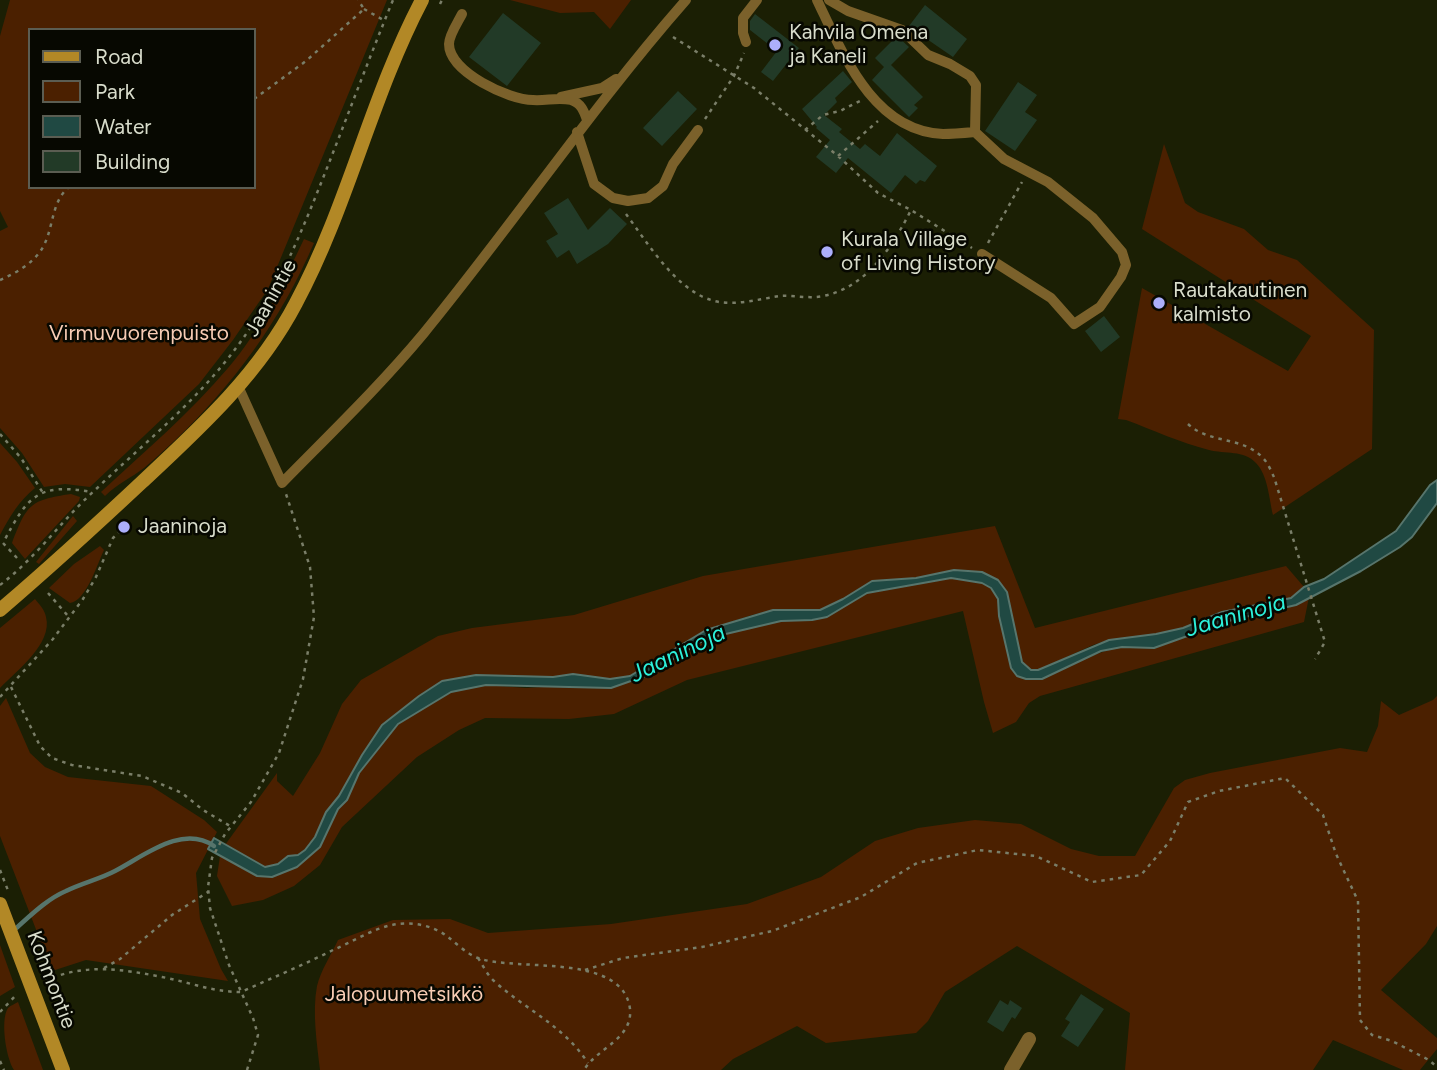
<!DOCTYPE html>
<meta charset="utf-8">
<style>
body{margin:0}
#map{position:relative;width:1437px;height:1070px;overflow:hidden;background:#1b1f04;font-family:Figtree,sans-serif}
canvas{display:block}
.legend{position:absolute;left:28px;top:28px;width:228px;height:161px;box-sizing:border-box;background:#070801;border:2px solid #5b5d52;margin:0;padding:9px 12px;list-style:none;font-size:21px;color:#d8dccb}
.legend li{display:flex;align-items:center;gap:14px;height:35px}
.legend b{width:35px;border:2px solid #5b5d52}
</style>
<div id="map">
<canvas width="1437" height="1070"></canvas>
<ul class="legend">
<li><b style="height:9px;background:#b28826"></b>Road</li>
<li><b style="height:19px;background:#4b2000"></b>Park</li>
<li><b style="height:19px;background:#204943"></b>Water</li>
<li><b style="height:19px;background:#223a27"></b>Building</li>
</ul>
</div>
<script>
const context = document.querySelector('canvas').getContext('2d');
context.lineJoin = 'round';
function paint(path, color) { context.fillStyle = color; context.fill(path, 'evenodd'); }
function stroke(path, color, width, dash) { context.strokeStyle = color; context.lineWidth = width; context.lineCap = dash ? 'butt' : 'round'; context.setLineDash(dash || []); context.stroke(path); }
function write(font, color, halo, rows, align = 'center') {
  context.font = font + ' Figtree,sans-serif'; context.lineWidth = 5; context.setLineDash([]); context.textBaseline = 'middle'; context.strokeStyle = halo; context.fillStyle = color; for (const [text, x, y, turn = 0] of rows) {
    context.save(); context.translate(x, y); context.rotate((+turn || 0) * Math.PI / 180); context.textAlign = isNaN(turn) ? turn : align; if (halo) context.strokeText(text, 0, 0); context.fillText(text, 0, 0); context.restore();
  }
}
const green = new Path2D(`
 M10 0H387L268 289 233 340 199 384 90 487 65 484 44 487 22 453 0 428V231L8 227 0 211V36ZM30 30H254V187H30Z
 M510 0H631L610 29 594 12 560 13Z
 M1164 144 1185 203 1198 212 1244 229 1268 250 1297 260 1374 330 1372 449 1273 515C1269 499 1268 475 1256 463 1244 450 1225 454 1209 450 1181 443 1153 430 1126 420L1118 419 1142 288 1288 371 1311 336 1142 229Z
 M304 239 314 243C281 320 233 386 172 443 163 451 154 460 144 468 131 478 117 484 105 496L101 492C144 452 190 413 228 368 260 331 283 283 304 239Z
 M0 443 17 462 35 488C19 501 10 516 0 535Z
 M71 494 80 497 79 501 25 559 12 543C27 504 30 500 71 494Z
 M73 516 77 521 39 564 36 562Z
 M995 526 1035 628 1286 566 1304 587 1291 598 1222 612 1183 628 1156 634 1109 640 1093 645 1038 670H1032C1008 659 1020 598 997 580 994 577 987 575 982 573L872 581 843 599 820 610H773L752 615 706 630 630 676 610 679 573 674 553 677 476 675 442 681 382 725 362 755 339 796 326 812 315 837 305 850 298 855 288 856 278 864 265 867 225 845 277 773V781L293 796 320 753 342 704 361 680 438 636 472 628 574 615 703 576Z
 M100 546 104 550C97 565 86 601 70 603L49 588 74 564Z
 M951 578 982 583 991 588 998 598 999 616 1011 668 1026 679 1114 648H1154L1232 620 1296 605 1309 597 1304 622 1040 696 1029 703 1016 722 993 733 984 702 963 611 687 680 614 714 569 719 485 718 459 730 417 757 342 827 320 865 294 886 263 900 232 906 217 876 220 856 257 876 320 847 338 809 347 800 359 773 398 724 451 692 486 685 526 688 633 682 713 637 781 621 812 620 827 617 867 593Z
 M35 599C39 604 45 610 46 617 53 644 16 671 0 688V628Z
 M1437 696V926L1426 944 1381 990 1437 1038V1049L1420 1070H1403L1333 1040 1313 1070H1125L1130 1013 1017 946 945 992 928 1021 916 1033 826 1043 797 1026 733 1059 721 1070H320C317 1044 312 1012 317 986 321 970 331 955 338 940L393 920 450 919 488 933 611 924 747 904 821 877 875 841 918 828 975 820 1021 824 1071 849 1099 856H1135L1174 788 1185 780 1210 773 1340 748 1367 752 1378 726 1381 701 1399 715 1433 700Z
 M6 698 30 753 45 767 68 777 151 786 204 820 217 832 196 873 200 919 221 969 228 981 86 960 52 971 0 836V706Z
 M0 945 15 987 0 996Z
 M18 1002 43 1070H14C6 1058 0 1020 8 1008 11 1005 15 1004 18 1002Z`);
const water = new Path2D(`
 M1437 480V503L1412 537 1400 547 1361 571 1296 605 1232 620 1154 648 1122 647 1101 651 1042 679H1026L1017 676 1011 668 999 616 998 599 991 588 982 583 951 578 867 593 827 617 812 620 781 621 713 637 701 642 648 675 611 688 486 685 451 692 398 724 359 773 347 800 338 809 320 847 297 867 272 877 257 876 208 849 214 838 265 867 278 864 288 856 298 855 305 850 315 837 326 812 339 796 362 755 382 725 419 696 442 681 476 675 553 677 573 674 610 679 630 676 706 630 773 610H820L843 599 872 581 916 578 954 570 982 572 998 580 1007 592 1022 662 1031 670H1038L1109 640 1156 634 1183 628 1222 612 1291 598 1304 587 1324 579 1396 531 1430 485Z`);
const stream = new Path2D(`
 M14 930C30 916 47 899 66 891 82 883 100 879 115 871 144 856 182 824 214 846`);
const building = new Path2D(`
 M925 5 967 39 953 57 921 35 920 37 909 26Z
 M503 13 541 43 507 86 469 57Z
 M755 14 799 48 773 81 761 72 777 51 750 30V21Z
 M897 36 909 47 891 65 923 97 914 105 918 108 909 117 872 80 884 67 875 58Z
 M843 71 852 82 835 98 837 102 824 115 842 129 839 132 860 149 865 144 880 156 897 133 937 166 925 182 920 180 916 184 905 175 891 193 848 158 836 173 816 157 830 140 816 128 817 127 802 109Z
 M1018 82 1037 95 1025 112 1037 120 1015 151 985 131Z
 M678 91 697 109 662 146 643 128Z
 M568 198 588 230 610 208 627 224 608 244 577 264 569 250 557 258 546 241 558 234 544 213Z
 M1104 316 1120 337 1101 352 1085 331Z
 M1081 994 1104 1009 1078 1047 1061 1036 1070 1022 1065 1019Z
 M1000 1000 1008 1005 1010 1000 1022 1008 1015 1019 1012 1017 1003 1032 987 1022Z`);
const path = new Path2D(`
 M440 4 442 0
 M364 9 385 21
 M673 37 754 88 838 156 878 193 911 210 972 248
 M254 99 306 61 364 9 358 0
 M705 119 734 76 744 53
 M805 130 823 115 840 111 860 101
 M838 156 878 121
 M626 214C647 242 675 289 711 300 732 307 759 299 780 296 794 295 808 299 823 296 866 288 893 246 911 210
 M988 243 1022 182
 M0 280C16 273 34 263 43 247 54 227 51 202 69 187
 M1188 424C1209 444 1243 436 1263 458 1268 463 1271 471 1274 477L1325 642 1315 659
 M0 434 21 458 43 493
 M17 558 3 543C27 498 36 482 92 492
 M0 585C36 558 61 521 94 491 143 444 195 403 236 348 277 294 302 231 327 168 349 112 370 56 393 0
 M48 593 68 616
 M11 687 40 746 52 758 72 765 142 776 182 793 203 810 230 826
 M0 697 53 639 83 599 96 577 113 538 124 527
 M0 870 9 893
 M478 958C483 965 487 975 494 981 526 1010 563 1025 588 1063
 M104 968 120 959 172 915 208 892
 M585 970 623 958 702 947 772 931 861 897 917 863 978 850 1036 856 1092 882 1141 875 1170 841 1188 802 1219 791 1285 778 1323 815 1336 854 1358 901 1360 1020 1372 1035 1392 1041 1429 1060 1437 1067
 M45 981C83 963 122 969 162 977 189 982 212 992 241 992 272 978 303 965 333 950 352 942 372 929 392 925 411 921 433 925 448 937 457 944 467 954 478 958 516 972 623 952 630 1009 633 1039 597 1048 584 1070
 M0 1012 17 994
 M0 1061 4 1070
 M247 1070 258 1035 253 1018 229 965 210 908 208 887 212 858 225 834 251 802 279 753 303 679 314 617 310 567 286 494`);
const lane = new Path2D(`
 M817 0C843 54 873 131 943 134 953 134 964 133 975 132L1004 159 1048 182 1093 218 1122 252 1126 265 1121 277 1100 307 1074 324 1051 298 982 254
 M829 0 848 11 902 30 928 55 950 64 970 76 976 85 975 132
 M462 14C458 22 449 35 449 44 449 72 509 100 533 100 546 101 558 97 571 100 581 103 584 111 587 120
 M746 42 743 33V18L757 0
 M561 97 602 88 616 79
 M577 132 594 184 613 198 628 201 648 198 663 186 673 164 698 130
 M238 386 282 483C330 434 380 386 424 333 514 223 593 106 686 0`);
const street = new Path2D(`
 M1011 1070 1029 1039`);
const secondary = new Path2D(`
 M0 610C49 568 95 526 142 482 200 428 259 374 296 303 348 206 371 97 422 0
 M0 904 63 1070`);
const markers = [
 [775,45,7,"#acaffb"],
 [827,252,7,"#acaffb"],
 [1159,303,7,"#acaffb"],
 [124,527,7,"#acaffb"]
];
const poiNames = [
 ["Kahvila Omena",789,33],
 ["ja Kaneli",789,57],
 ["Kurala Village",841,240],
 ["of Living History",841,264],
 ["Rautakautinen",1173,291],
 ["kalmisto",1173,315],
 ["Jaaninoja",138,527]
];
const streetNames = [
 ["Jaanintie",271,298,-61],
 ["Kohmontie",51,980,69]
];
const parkNames = [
 ["Virmuvuorenpuisto",139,334],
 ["Jalopuumetsikkö",404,995]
];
const waterNames = [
 ["Jaaninoja",1236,616,-16],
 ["Jaaninoja",678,654,-26]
];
paint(green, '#4b2000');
paint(water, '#204943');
stroke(water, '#57756c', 2);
stroke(stream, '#57756c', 4.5);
paint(building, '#223a27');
stroke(path, '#7a7e68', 2.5, [3.5, 5]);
stroke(lane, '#7b612b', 10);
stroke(street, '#7b612b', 14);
stroke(secondary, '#b28826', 14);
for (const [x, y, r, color] of markers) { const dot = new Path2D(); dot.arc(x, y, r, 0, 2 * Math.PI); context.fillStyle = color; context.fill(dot); stroke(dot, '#070801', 2.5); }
write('21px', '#d8dccb', '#070801', poiNames, 'left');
write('21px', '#d8dccb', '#070801', streetNames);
write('21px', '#f8ccb4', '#070801', parkNames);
write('italic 23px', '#2cf1db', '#070801', waterNames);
</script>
